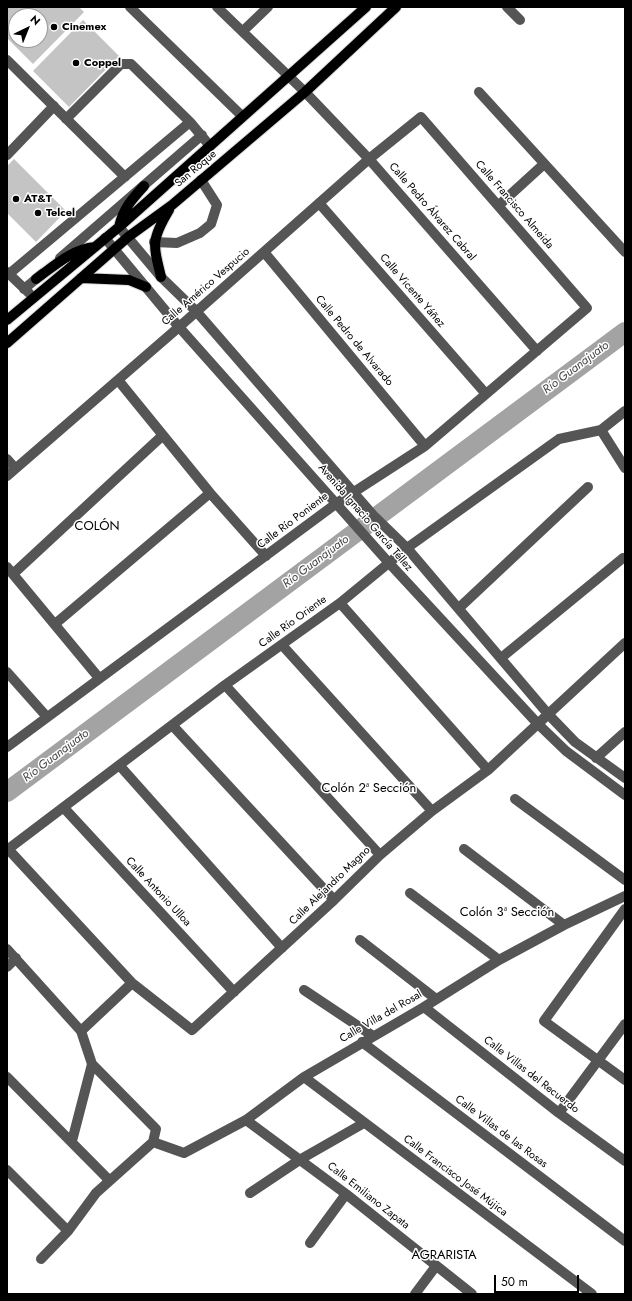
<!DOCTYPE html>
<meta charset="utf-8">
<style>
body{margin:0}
#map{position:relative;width:632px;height:1301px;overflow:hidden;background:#fff;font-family:Jost,sans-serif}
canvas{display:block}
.frame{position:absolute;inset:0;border:8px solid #000;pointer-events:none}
.north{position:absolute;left:8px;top:8px;width:40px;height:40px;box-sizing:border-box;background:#fff;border:1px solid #999;border-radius:50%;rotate:43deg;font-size:11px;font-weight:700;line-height:16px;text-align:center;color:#000}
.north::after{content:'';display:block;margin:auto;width:14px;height:18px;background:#000;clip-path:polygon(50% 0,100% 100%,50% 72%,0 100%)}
.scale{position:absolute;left:494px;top:1275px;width:85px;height:18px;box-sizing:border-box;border:2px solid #000;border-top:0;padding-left:5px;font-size:12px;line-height:14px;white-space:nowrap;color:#000;-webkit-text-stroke:3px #fff;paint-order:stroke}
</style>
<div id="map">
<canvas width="632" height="1301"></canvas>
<div class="frame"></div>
<div class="north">N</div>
<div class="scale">50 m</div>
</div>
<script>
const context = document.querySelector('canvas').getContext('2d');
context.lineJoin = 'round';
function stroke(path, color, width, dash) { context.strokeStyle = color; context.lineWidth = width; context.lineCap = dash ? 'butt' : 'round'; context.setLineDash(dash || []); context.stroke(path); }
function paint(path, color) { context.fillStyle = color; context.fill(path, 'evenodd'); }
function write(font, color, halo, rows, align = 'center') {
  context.font = font + ' Jost,sans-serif'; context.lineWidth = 3; context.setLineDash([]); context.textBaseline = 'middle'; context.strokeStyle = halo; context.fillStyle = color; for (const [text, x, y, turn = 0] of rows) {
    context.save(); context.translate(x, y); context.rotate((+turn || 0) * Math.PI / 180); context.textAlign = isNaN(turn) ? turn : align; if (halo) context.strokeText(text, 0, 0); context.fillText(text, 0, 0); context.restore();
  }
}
const river = new Path2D(`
 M7 792 625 332`);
const building = new Path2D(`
 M7 7H79L84 12 33 64 7 38ZM16 16H40V40H16Z
 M83 20 119 56 69 107 33 71Z
 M14 159 66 211 36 242 7 213V166Z`);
const minor = new Path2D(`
 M130 7 242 116
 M217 7 305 92 369 159 537 351
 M507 7 520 20
 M243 31 268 7
 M7 60 125 177
 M479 92 625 252
 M190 122 210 146
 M7 155 54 106
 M319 203 486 394
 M499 205 544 164
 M119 227 161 277 196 311 373 515 407 548 548 714 575 742 625 778
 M105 238 179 327 389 563 538 724 566 751 625 795
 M154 242 177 243 200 233 211 224 217 205 201 180
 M264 252 425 446
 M60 258 202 135
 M7 272 29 293
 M9 274 190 122 131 64H121L66 119
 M24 289 42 274
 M118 380 210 493 266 556
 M601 430 625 468
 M7 459 15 468
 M7 476 179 327 369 159 421 117 587 308 425 446 337 503 7 747
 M7 567 99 678
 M13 574 162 436
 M340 603 488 770
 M459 608 588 487
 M55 624 210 493
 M282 645 432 811
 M501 658 623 558
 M7 672 47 717
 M225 685 380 855
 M173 726 334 900
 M596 758 625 732
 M120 766 282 948
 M515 799 625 880
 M64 808 234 992
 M8 849 132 983 192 1030 334 900 380 855 432 811 488 770 625 643
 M464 849 564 925
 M7 850 225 685 340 603 407 548 559 439 601 430 625 411
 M410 893 499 960
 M625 909 544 1021 625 1080
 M360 940 436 999
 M7 949 81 1031 92 1064 156 1129 153 1142 96 1193 68 1231 41 1259
 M7 967 16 958
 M304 990 373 1036
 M424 1007 559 1113 625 1161
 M81 1031 132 983
 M362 1042 625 1241
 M7 1077 109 1180
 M304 1077 592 1294
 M559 1113 625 1024
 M246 1120 346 1194 472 1294
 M72 1141 92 1064
 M153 1142 184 1153 246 1120 304 1077 424 1007 499 960 564 925 625 896
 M7 1170 68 1231
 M250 1193 301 1159 364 1123
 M310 1243 346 1194
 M415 1294 436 1266`);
const major = new Path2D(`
 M119 227C123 209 132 199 144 186
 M161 277C153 244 151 240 169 210
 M81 278 129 280 146 287
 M36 279C54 266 72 249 95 247
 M7 320 119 227 366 7
 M7 343 128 237 172 205 305 92 396 7`);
const markers = [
 [54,27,4,"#000"],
 [76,63,4,"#000"],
 [16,199,4,"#000"],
 [38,213,4,"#000"]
];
const poiNames = [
 ["Cinemex",62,27],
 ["Coppel",84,63],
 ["AT&T",24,199],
 ["Telcel",46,213]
];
const streetNames = [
 ["San Roque",196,169,-40],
 ["Calle Francisco Almeida",514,205,49],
 ["Calle Pedro Álvarez Cabral",432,212,49],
 ["Calle Américo Vespucio",206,287,-41],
 ["Calle Vicente Yáñez",412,291,49],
 ["Calle Pedro de Alvarado",354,341,50],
 ["Avenida Ignacio García Téllez",365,518,49],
 ["Calle Río Poniente",293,521,-37],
 ["Calle Río Oriente",293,622,-36],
 ["Calle Alejandro Magno",330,886,-44],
 ["Calle Antonio Ulloa",158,892,47],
 ["Calle Villa del Rosal",381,1017,-30],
 ["Calle Villas del Recuerdo",531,1075,38],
 ["Calle Villas de las Rosas",501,1132,37],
 ["Calle Francisco José Mújica",455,1176,37],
 ["Calle Emiliano Zapata",368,1196,38]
];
const waterNames = [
 ["Río Guanajuato",576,368,-37],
 ["Río Guanajuato",316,562,-37],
 ["Río Guanajuato",56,756,-37]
];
const quarterNames = [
 ["COLÓN",97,527],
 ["Colón 2ª Sección",369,789],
 ["Colón 3ª Sección",507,913],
 ["AGRARISTA",444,1256]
];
stroke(river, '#a3a3a3', 20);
paint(building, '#c4c4c4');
stroke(major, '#dbdbdb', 12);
stroke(minor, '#555', 10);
stroke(major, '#000', 10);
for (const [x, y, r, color] of markers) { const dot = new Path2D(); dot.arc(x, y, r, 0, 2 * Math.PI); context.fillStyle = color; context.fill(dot); stroke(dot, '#fff', 1.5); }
write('bold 11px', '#000', '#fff', poiNames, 'left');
write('11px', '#000', '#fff', streetNames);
write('italic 12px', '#444', '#fff', waterNames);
write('13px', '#000', '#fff', quarterNames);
</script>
